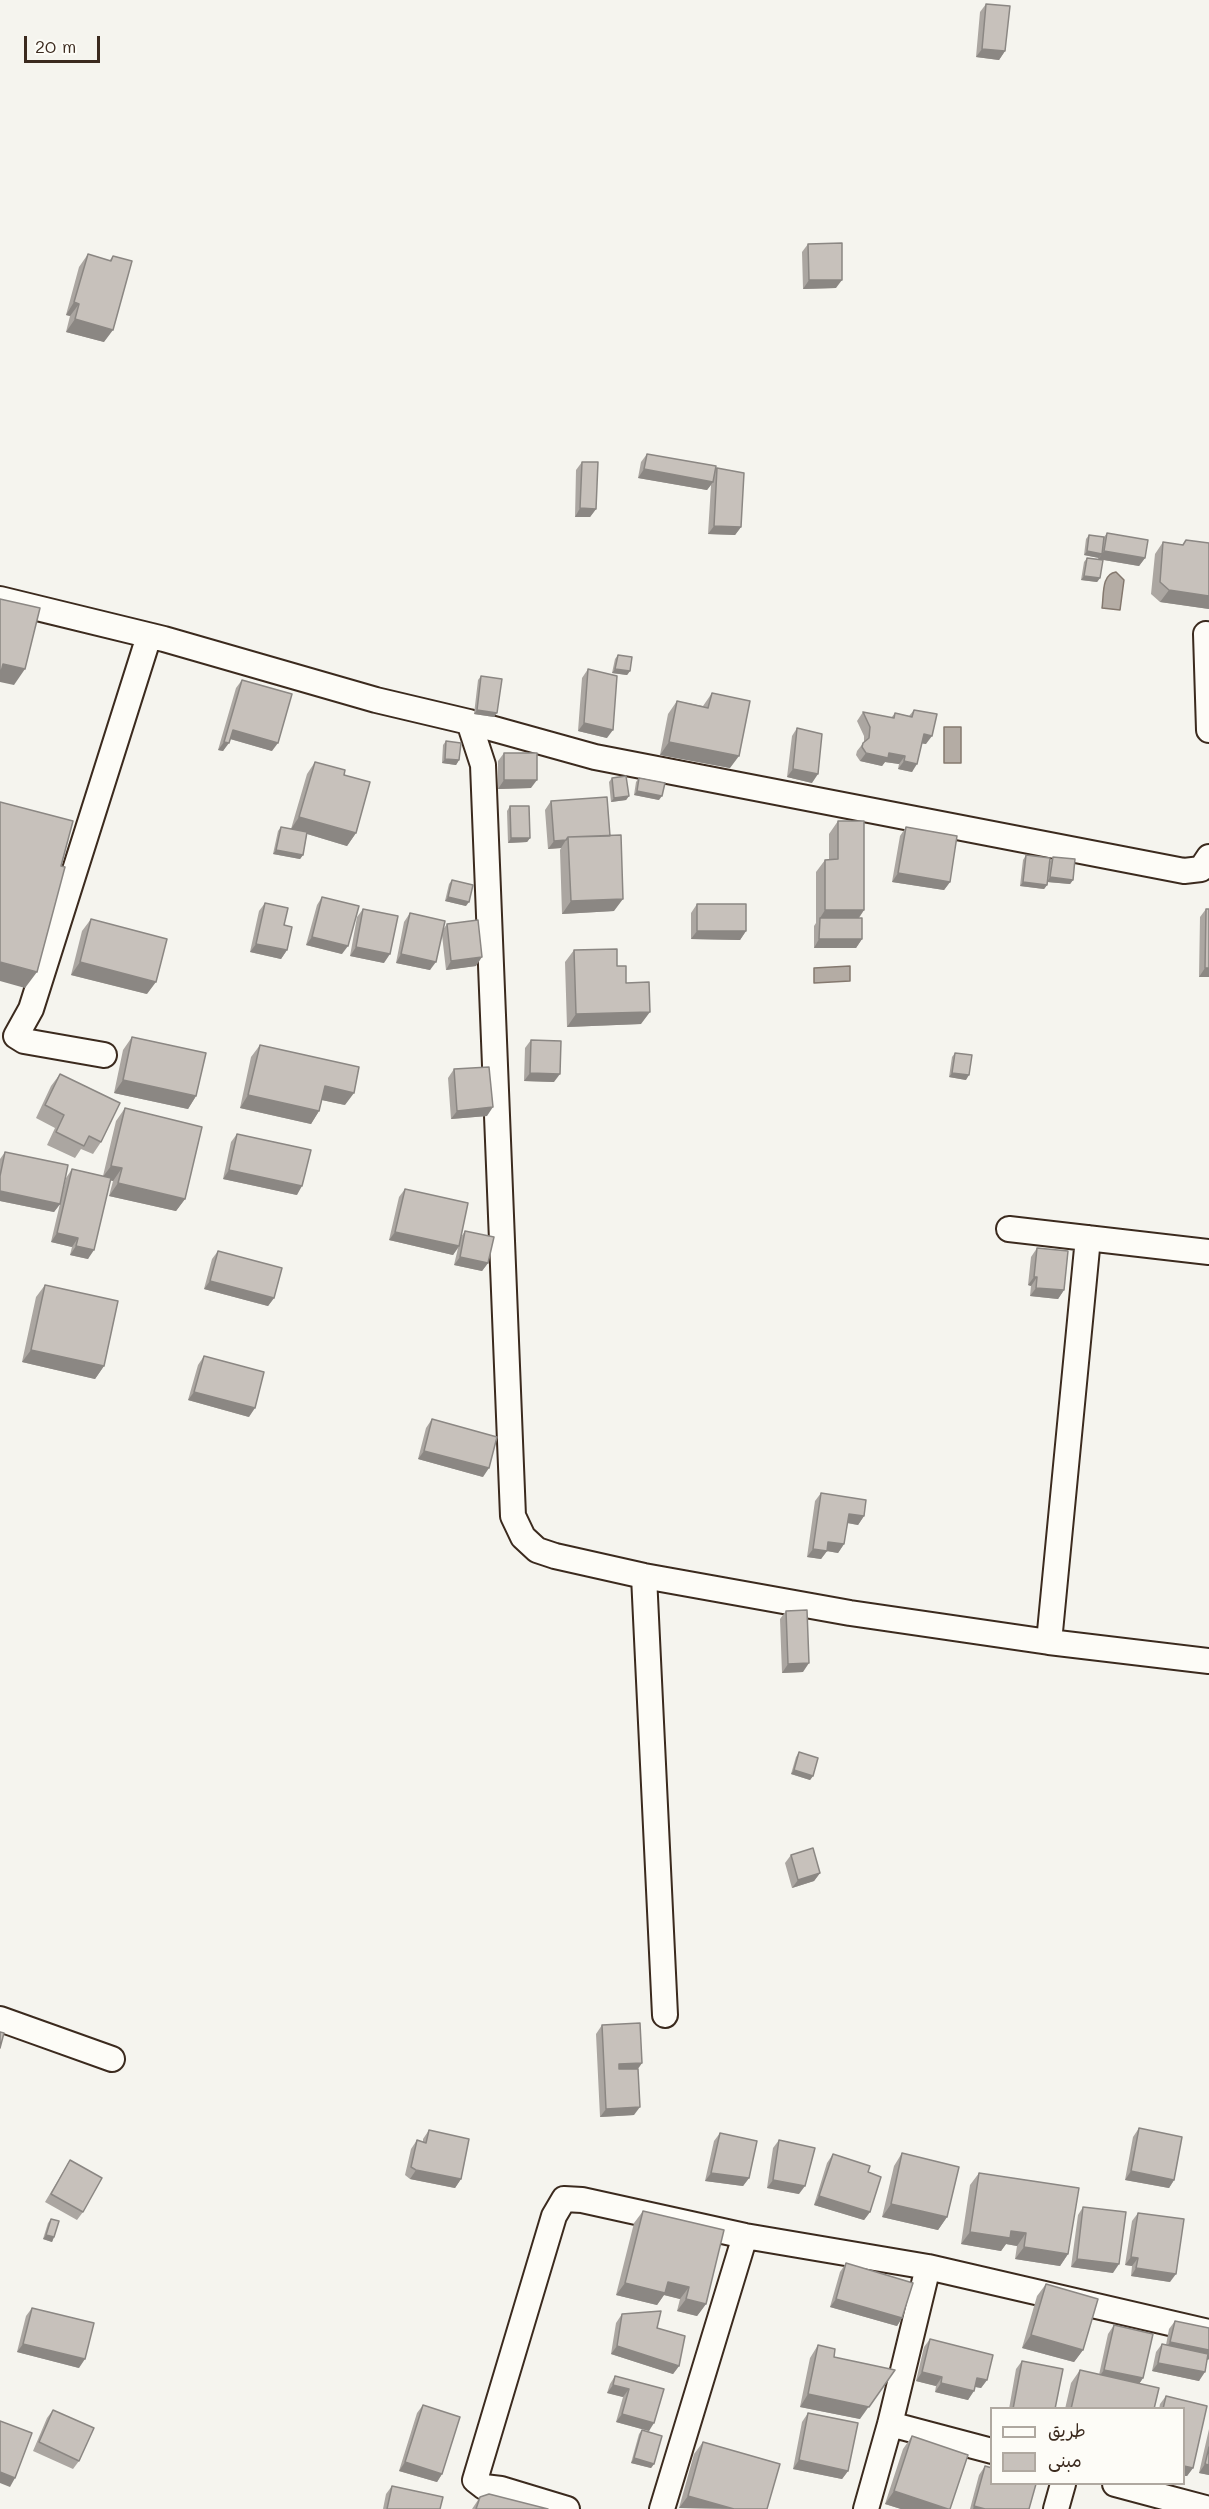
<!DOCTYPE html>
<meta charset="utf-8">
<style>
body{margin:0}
#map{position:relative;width:1209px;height:2509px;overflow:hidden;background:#f5f4ee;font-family:Mali,"Playpen Sans Arabic",sans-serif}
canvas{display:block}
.legend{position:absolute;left:990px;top:2407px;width:195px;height:78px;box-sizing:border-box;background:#fdfcf7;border:2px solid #afa8a0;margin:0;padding:8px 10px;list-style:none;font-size:18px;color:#3b2a1e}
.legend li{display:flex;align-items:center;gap:12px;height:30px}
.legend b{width:30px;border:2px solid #afa8a0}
.scale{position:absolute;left:24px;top:36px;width:76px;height:27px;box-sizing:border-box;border:3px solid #3b2a1e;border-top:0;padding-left:8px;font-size:18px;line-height:21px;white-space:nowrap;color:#3b2a1e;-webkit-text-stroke:4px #fdfcf7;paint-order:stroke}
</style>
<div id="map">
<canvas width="1209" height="2509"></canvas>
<ul class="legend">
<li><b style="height:8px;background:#fdfcf7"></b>طريق</li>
<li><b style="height:16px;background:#c7c1bb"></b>مبنى</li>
</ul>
<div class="scale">20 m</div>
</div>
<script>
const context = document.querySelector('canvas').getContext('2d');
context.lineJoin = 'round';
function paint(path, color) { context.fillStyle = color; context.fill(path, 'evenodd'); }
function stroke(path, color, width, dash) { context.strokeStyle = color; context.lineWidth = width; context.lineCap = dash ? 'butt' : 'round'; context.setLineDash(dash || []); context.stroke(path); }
const water = new Path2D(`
 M1116 572 1124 580 1120 610 1102 608C1104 596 1101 574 1116 572Z
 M944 727H961V763H944Z
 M850 966V981L814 983V968Z`);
const minor = new Path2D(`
 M0 599 164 639 376 700 469 722 483 765 513 1516 523 1537 537 1550 555 1556 644 1576 850 1613 1049 1642 1209 1661
 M1206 634 1209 730
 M469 722 595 757 1184 871 1201 869 1209 857
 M104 1055 24 1041 16 1036 31 1009 149 636
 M1009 1229 1209 1252
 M644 1576 665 2015
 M1049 1642 1088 1238
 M0 2019 112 2059
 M890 2424 992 2451
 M1115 2484 1209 2509
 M567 2509 501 2489 484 2487 475 2480 554 2216 564 2199 582 2200 745 2236 928 2267 1209 2332
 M662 2509 745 2236
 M866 2509 890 2424 928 2267
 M1056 2509 1063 2484`);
const wall = new Path2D(`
 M986 4 1005 51 999 60 976 57 980 12Z
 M808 244 836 288 803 289 802 252Z
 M88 254 109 261 113 256 104 342 66 332 70 316 66 315 79 267Z
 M647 454 715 471 717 468 741 527 735 535 708 534 711 485 707 490 638 478 641 462Z
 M582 462 596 509 590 517H575L576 470Z
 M1107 533 1145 558 1139 566 1098 559 1099 558 1084 555 1086 539 1089 535 1104 537Z
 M1163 542 1182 545 1209 543V609L1160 602 1151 594 1155 554Z
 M1087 558 1100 578 1097 582 1081 580 1084 562Z
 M618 655 630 671 627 675 612 673 615 659Z
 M588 669 607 738 578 731 582 678Z
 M481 676 494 717 474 714 478 680Z
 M242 680 272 751 230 739 223 751 218 750 236 688Z
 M712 693 730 768 660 755 668 714 677 701 703 706Z
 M914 710 926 744 922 743 912 772 898 769 899 764 885 762 882 766 860 761 856 755 857 751 864 742V736L857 721 863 712 891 718 895 713 909 716Z
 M797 728 812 783 787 777 792 736Z
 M446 741 459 760 456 765 442 763 443 745Z
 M504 753 531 788 498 789V761Z
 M315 762 344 775 356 833 347 846 307 834 303 855 300 859 273 854 278 831 281 827 291 829 307 774Z
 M612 778 629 796 626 800 611 802 609 782Z
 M639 778 659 800 634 795 636 782Z
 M551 801 614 911 562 914 560 850 561 848 548 849 545 810Z
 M510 806 530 838 527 842 508 843 507 811Z
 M838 821 864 910 859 918 862 939 856 948H814V926L816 923V872L825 860H829V834Z
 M906 827 950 882 944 890 892 882 900 836Z
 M1026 855 1050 861 1053 857 1073 880 1070 884 1048 882 1047 885 1044 889 1020 886 1023 860Z
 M452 880 466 906 445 901 449 884Z
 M322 897 342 954 306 945 317 905Z
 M265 903 287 950 281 959 250 952 259 911Z
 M697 904 746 931 740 940 691 939V913Z
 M363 909 384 963 350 956 357 917Z
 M1206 909 1209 977H1199L1200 917Z
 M410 913 442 931 447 924 476 966 446 970 442 935 430 970 396 963 404 922Z
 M91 919 147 994 71 975 82 931Z
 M574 950 617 966 626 983 641 1024 567 1027 565 962Z
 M132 1037 196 1096 188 1109 114 1093 123 1050Z
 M531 1040 554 1082 524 1081 525 1048Z
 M260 1045 345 1105 322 1100 319 1111 311 1124 240 1108 251 1057Z
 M955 1053 966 1080 949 1077 952 1057Z
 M454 1069 487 1116 451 1119 448 1078Z
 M60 1074 101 1142 93 1154 81 1149 75 1158 47 1145 55 1128 36 1118 51 1086Z
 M125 1108 185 1199 176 1211 109 1196 113 1181 110 1180 88 1259 70 1255 72 1247 51 1242 66 1178 72 1169 103 1176 116 1121Z
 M237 1134 297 1195 223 1179 231 1142Z
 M5 1152 60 1204 54 1212 0 1201V1159Z
 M405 1189 461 1237 465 1231 488 1263 482 1271 454 1265 458 1248 453 1255 389 1240 399 1197Z
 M1037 1248 1064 1290 1058 1299 1030 1296 1031 1286 1028 1285 1031 1257Z
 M218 1251 274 1298 268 1306 204 1289 212 1259Z
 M45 1285 104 1366 95 1379 22 1362 36 1297Z
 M204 1356 249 1417 188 1400 198 1365Z
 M432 1419 483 1477 418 1459 426 1428Z
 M821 1493 864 1516 858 1525 847 1523 844 1544 838 1553 827 1551 821 1559 807 1557 815 1501Z
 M786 1611 803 1672 782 1673 780 1619Z
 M799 1752 813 1776 810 1780 791 1774 796 1757Z
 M791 1855 820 1873 814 1881 792 1888 785 1863Z
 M602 2025 642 2063 638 2069 634 2115 600 2117 596 2034Z
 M1139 2128 1174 2180 1169 2188 1125 2180 1133 2137Z
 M429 2130 461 2179 455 2188 410 2179 405 2175 411 2149 417 2140 423 2142V2139Z
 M720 2133 749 2178 743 2186 705 2181 714 2141Z
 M779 2140 799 2194 767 2188 773 2148Z
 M902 2153 947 2217 938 2230 882 2217 894 2166Z
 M833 2154 868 2172 870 2212 864 2220 814 2205 827 2163Z
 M70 2160 83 2212 77 2220 45 2202Z
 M979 2173 1068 2254 1060 2266 1015 2259 1017 2246 1006 2244 1001 2251 961 2244 970 2185Z
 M1083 2207 1113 2273 1071 2267 1078 2215Z
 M643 2211 706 2304 697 2316 677 2311 680 2299 664 2295 657 2305 616 2295 634 2223Z
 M1138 2213 1170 2282 1131 2276 1132 2266 1125 2265 1132 2221Z
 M51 2219 54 2237 52 2242 43 2239 48 2223Z
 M846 2263 902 2318 897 2326 830 2307 840 2272Z
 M1046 2284 1083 2350 1074 2362 1022 2348 1037 2296Z
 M32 2308 79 2368 17 2352 26 2316Z
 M622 2314 657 2328 679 2366 673 2374 611 2354 616 2323Z
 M1175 2321 1208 2360H1207L1199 2381 1152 2371 1156 2352 1162 2344 1166 2345 1169 2329Z
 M1114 2325 1143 2378 1139 2384 1154 2409H1065L1071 2383 1080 2370 1099 2375 1108 2334Z
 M930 2339 987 2380 981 2388 975 2387 968 2400 935 2392 936 2386 916 2381 924 2347Z
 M818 2345 834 2357 860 2419 800 2407 810 2358Z
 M1022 2361 1055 2409H1009L1016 2369Z
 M615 2376 664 2389 649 2431 616 2422 623 2397 607 2393 610 2384Z
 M1166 2396 1207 2406 1193 2468 1187 2476H1184V2409H1159L1160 2404Z
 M423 2405 442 2474 437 2482 399 2471 417 2413Z
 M53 2410 79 2461 73 2469 33 2451 47 2418Z
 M808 2413 848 2471 842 2479 793 2469 802 2422Z
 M1209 2429V2475L1199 2473Z
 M642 2430 654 2464 651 2468 631 2463 639 2434Z
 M912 2436 950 2509H901L885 2504 903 2449Z
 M703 2442 767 2509 679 2508 694 2454Z
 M985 2466 1029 2509H970L979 2475Z
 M392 2486 440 2509H383L386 2494Z
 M480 2497 548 2509H472Z`);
const shadedWall = new Path2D(`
 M982 49 1005 51 999 60 976 57Z
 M809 280H842L836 288 803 289Z
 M74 302 79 304 70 316 66 315Z
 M75 319 113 330 104 342 66 332Z
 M644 469 713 482 707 490 638 478Z
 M580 508 596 509 590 517H575Z
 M714 526 741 527 735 535 708 534Z
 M1087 551 1102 554 1099 558 1084 555Z
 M1104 551 1145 558 1139 566 1098 559Z
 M1084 576 1100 578 1097 582 1081 580Z
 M1169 590 1209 596V609L1160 602Z
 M3 664 25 669 14 685 0 682V668Z
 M615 669 630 671 627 675 612 673Z
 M477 710 497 713 494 717 474 714Z
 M584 723 613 730 607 738 578 731Z
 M233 730 278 743 272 751 227 738Z
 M924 734 932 736 926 744 918 743Z
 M224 742 229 743 223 751 218 750Z
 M669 742 739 756 730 768 660 755Z
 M866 753H889L905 756 899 764 885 762 882 766 860 761Z
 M445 759 459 760 456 765 442 763Z
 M904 761 917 764 912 772 898 769Z
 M793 769 818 774 812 783 787 777Z
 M504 780H537L531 788 498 789Z
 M637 791 662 796 659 800 634 795Z
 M629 796 626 800 611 802 614 798Z
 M299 817 356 833 347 846 291 829Z
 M511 838H530L527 842 508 843Z
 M566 840 561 848 548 849 554 841Z
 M276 850 303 855 300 859 273 854Z
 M898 873 950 882 944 890 892 882Z
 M1050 877 1073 880 1070 884 1047 882Z
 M1023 882 1047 885 1044 889 1020 886Z
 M448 897 469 902 466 906 445 901Z
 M623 899 614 911 562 914 571 901Z
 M825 910H864L855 923 820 918Z
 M697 931H746L740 940 691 939Z
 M312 937 348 946 342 954 306 945Z
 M819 939H862L856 948H814Z
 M256 944 287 950 281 959 250 952Z
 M356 947 390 954 384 963 350 956Z
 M401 954 436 962 430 970 396 963Z
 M482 957 476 966 446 970 451 961Z
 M0 962 37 972 25 988 0 981Z
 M80 962 156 982 147 994 71 975Z
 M1205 968H1209V977H1199Z
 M650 1012 641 1024 567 1027 576 1014Z
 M530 1073 560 1074 554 1082 524 1081Z
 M952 1073 969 1075 966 1080 949 1077Z
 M123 1080 196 1096 188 1109 114 1093Z
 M325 1086 354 1093 345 1105 317 1099Z
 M248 1095 319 1111 311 1124 240 1108Z
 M493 1107 487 1116 451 1119 457 1111Z
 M111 1166 122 1168 113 1181 102 1178Z
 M229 1170 302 1186 297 1195 223 1179Z
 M118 1183 185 1199 176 1211 109 1196Z
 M0 1191 60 1204 54 1212 0 1201Z
 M395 1232 459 1246 453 1255 389 1240Z
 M57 1233 78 1238 72 1247 51 1242Z
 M76 1246 94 1250 88 1259 70 1255Z
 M460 1257 488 1263 482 1271 454 1265Z
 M1034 1277H1037L1031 1286 1028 1285Z
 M210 1281 274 1298 268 1306 204 1289Z
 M1036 1288 1064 1290 1058 1299 1030 1296Z
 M31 1350 104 1366 95 1379 22 1362Z
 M194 1392 255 1408 249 1417 188 1400Z
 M424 1451 489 1468 483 1477 418 1459Z
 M849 1514 864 1516 858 1525 843 1522Z
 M828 1542 844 1544 838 1553 827 1551 821 1559 807 1557 813 1549Z
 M809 1663 803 1672 782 1673 788 1664Z
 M794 1770 813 1776 810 1780 791 1774Z
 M820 1873 814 1881 792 1888 798 1880Z
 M642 2063 636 2071 613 2073 619 2064Z
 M640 2107 634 2115 600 2117 606 2109Z
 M416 2170 461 2179 455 2188 410 2179Z
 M1131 2171 1174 2180 1169 2188 1125 2180Z
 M711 2173 749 2178 743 2186 705 2181Z
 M773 2180 805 2186 799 2194 767 2188Z
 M819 2196 870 2212 864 2220 814 2205Z
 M891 2204 947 2217 938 2230 882 2217Z
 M1011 2231 1026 2233 1017 2246 1006 2244 1001 2251 961 2244 970 2232Z
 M46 2235 54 2237 52 2242 43 2239Z
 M1024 2247 1068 2254 1060 2266 1015 2259Z
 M1131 2257 1138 2258 1132 2266 1125 2265Z
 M1077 2259 1119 2264 1113 2273 1071 2267Z
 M1136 2268 1176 2274 1170 2282 1131 2276Z
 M668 2282 689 2287 680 2299 664 2295 657 2305 616 2295 625 2283Z
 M686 2299 706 2304 697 2316 677 2311Z
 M836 2299 902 2318 897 2326 830 2307Z
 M1031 2335 1083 2350 1074 2362 1022 2348Z
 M1170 2342 1209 2350V2359L1208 2360 1165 2350Z
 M23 2344 85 2359 79 2368 17 2352Z
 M617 2346 679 2366 673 2374 611 2354Z
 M1158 2363 1205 2372 1199 2381 1152 2371Z
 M895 2370 860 2419 800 2407 808 2394Z
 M1104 2370 1143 2378 1137 2387 1098 2378Z
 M922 2372 942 2377 936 2386 916 2381Z
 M977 2378 987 2380 981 2388 971 2386Z
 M941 2383 974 2391 968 2400 935 2392Z
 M613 2385 629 2389 623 2397 607 2393Z
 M622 2414 654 2423 649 2431 616 2422Z
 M634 2458 654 2464 651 2468 631 2463Z
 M799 2460 848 2471 842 2479 793 2469Z
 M405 2462 442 2474 437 2482 399 2471Z
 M1205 2464 1209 2465V2475L1199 2473Z
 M1184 2466 1193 2468 1187 2476H1184Z
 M0 2472 15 2478 10 2487 0 2483Z
 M894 2491 948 2509H901L885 2504Z
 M688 2496 734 2509 679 2508Z
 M974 2506 985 2509H973Z`);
const building = new Path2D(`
 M986 4 1010 6 1005 51 982 49Z
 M842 243V280H809L808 244Z
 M88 254 111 261 113 256 132 261 113 330 75 319 79 304 74 302Z
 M647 454 716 466 713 482 644 469Z
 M582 462H598L596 509 580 508Z
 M717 468 744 473 741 527 714 526Z
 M1107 533 1148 540 1145 558 1104 551Z
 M1089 535 1104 537 1102 554 1087 551Z
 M1186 540 1209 543V596L1169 590 1160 582 1163 542 1183 545Z
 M1087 558 1103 560 1100 578 1084 576Z
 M0 599 40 608 25 669 3 664 0 676Z
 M618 655 632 657 630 671 615 669Z
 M588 669 617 676 613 730 584 723Z
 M481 676 502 679 497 713 477 710Z
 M242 680 292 694 278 743 233 730 229 743 224 742Z
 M712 693 750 701 739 756 669 742 677 701 708 708Z
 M914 710 937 714 932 736 924 734 917 764 904 761 905 756 889 753 888 758 866 753 862 747 863 743 869 738 870 727 863 712 894 718 895 713 912 717Z
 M797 728 822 734 818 774 793 769Z
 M446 741 461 743 459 760 445 759Z
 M504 753H537V780H504Z
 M315 762 345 770 344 775 370 782 356 833 299 817Z
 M626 776 629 796 614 798 612 778Z
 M639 778 665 783 662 796 637 791Z
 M607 797 610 836 568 837 566 840 554 841 551 801Z
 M0 802 73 821 61 866 65 867 37 972 0 962Z
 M510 806H529L530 838H511Z
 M838 821H864V910H825V860L838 859Z
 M281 827 307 832 303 855 276 850Z
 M906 827 957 836 950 882 898 873Z
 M621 835 623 899 571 901 568 837Z
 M1026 855 1050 858 1047 885 1023 882Z
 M1053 857 1075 859 1073 880 1050 877Z
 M452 880 473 885 469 902 448 897Z
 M322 897 359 906 348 946 312 937Z
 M265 903 288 908 284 925 292 927 287 950 256 944Z
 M697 904H746V931H697Z
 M363 909 398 916 390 954 356 947Z
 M1206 909H1209V968H1205Z
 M410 913 445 921 436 962 401 954Z
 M820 918H862V939H819Z
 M91 919 167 939 156 982 80 962Z
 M478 920 482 957 451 961 447 924Z
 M617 949V966H626V983L649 982 650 1012 576 1014 574 950Z
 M132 1037 206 1053 196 1096 123 1080Z
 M531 1040 561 1041 560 1074 530 1073Z
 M260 1045 359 1067 354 1093 325 1086 319 1111 248 1095Z
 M955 1053 972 1055 969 1075 952 1073Z
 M489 1067 493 1107 457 1111 454 1069Z
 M60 1074 120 1103 101 1142 89 1136 84 1146 56 1132 64 1115 45 1105Z
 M125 1108 202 1127 185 1199 118 1183 122 1168 111 1166Z
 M237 1134 311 1150 302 1186 229 1170Z
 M5 1152 68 1165 60 1204 0 1191V1176Z
 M72 1169 111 1178 94 1250 76 1246 78 1238 57 1233Z
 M405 1189 468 1203 459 1246 395 1232Z
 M465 1231 494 1237 488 1263 460 1257Z
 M1037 1248 1068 1251 1064 1290 1036 1288 1037 1277H1034Z
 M218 1251 282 1268 274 1298 210 1281Z
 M45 1285 118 1301 104 1366 31 1350Z
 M204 1356 264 1372 255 1408 194 1392Z
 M432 1419 497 1437 489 1468 424 1451Z
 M821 1493 866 1500 864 1516 849 1514 844 1544 828 1542 827 1551 813 1549Z
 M807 1610 809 1663 788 1664 786 1611Z
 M799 1752 818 1758 813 1776 794 1770Z
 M813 1848 820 1873 798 1880 791 1855Z
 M640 2023 642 2063 619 2064V2069H638L640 2107 606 2109 602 2025Z
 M0 2032 4 2033 0 2048Z
 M1139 2128 1182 2137 1174 2180 1131 2171Z
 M429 2130 469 2139 461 2179 416 2170 411 2167 417 2140 426 2143Z
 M720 2133 757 2141 749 2178 711 2173Z
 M779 2140 815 2148 805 2186 773 2180Z
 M902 2153 959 2167 947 2217 891 2204Z
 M833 2154 870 2166 868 2172 881 2177 870 2212 819 2196Z
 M70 2160 102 2178 83 2212 51 2194Z
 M979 2173 1079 2188 1068 2254 1024 2247 1026 2233 1011 2231 1010 2238 970 2232Z
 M1083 2207 1126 2212 1119 2264 1077 2259Z
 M643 2211 724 2230 706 2304 686 2299 689 2287 668 2282 665 2293 625 2283Z
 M1138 2213 1184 2219 1176 2274 1136 2268 1138 2258 1131 2257Z
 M51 2219 59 2221 54 2237 46 2235Z
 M846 2263 913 2283 902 2318 836 2299Z
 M1046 2284 1098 2299 1083 2350 1031 2335Z
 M32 2308 94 2323 85 2359 23 2344Z
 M661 2311 657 2328 685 2336 679 2366 617 2346 622 2314Z
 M1175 2321 1209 2328V2350L1170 2342Z
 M1114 2325 1153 2334 1143 2378 1104 2370Z
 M930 2339 993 2355 987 2380 977 2378 974 2391 941 2383 942 2377 922 2372Z
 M1162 2344 1208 2354 1205 2372 1158 2363Z
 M818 2345 835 2349 834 2357 895 2370 869 2407 808 2394Z
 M1022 2361 1063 2369 1055 2409H1013Z
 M1080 2370 1159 2388 1154 2409H1071Z
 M615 2376 664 2389 654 2423 622 2414 629 2389 613 2385Z
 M1166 2396 1207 2406 1193 2468 1184 2466V2409H1163Z
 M423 2405 460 2417 442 2474 405 2462Z
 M53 2410 94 2428 79 2461 39 2442Z
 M808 2413 858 2423 848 2471 799 2460Z
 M0 2421 32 2433 15 2478 0 2472Z
 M642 2430 662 2436 654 2464 634 2458Z
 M912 2436 968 2455 950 2509H948L894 2491Z
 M703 2442 780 2464 767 2509H734L688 2496Z
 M1209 2447V2465L1205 2464Z
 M985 2466 992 2468V2484H1036L1029 2509H985L974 2506Z
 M392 2486 443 2497 440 2509H387Z
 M489 2494 548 2509H476L480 2497Z`);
paint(water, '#b4aca4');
stroke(water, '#84786e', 1.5);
stroke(minor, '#3b2a1e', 28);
stroke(minor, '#fdfcf7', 24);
paint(wall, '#aba6a1');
paint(shadedWall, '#8b8783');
paint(building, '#c7c1bb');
stroke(building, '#8b8783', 1.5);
</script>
